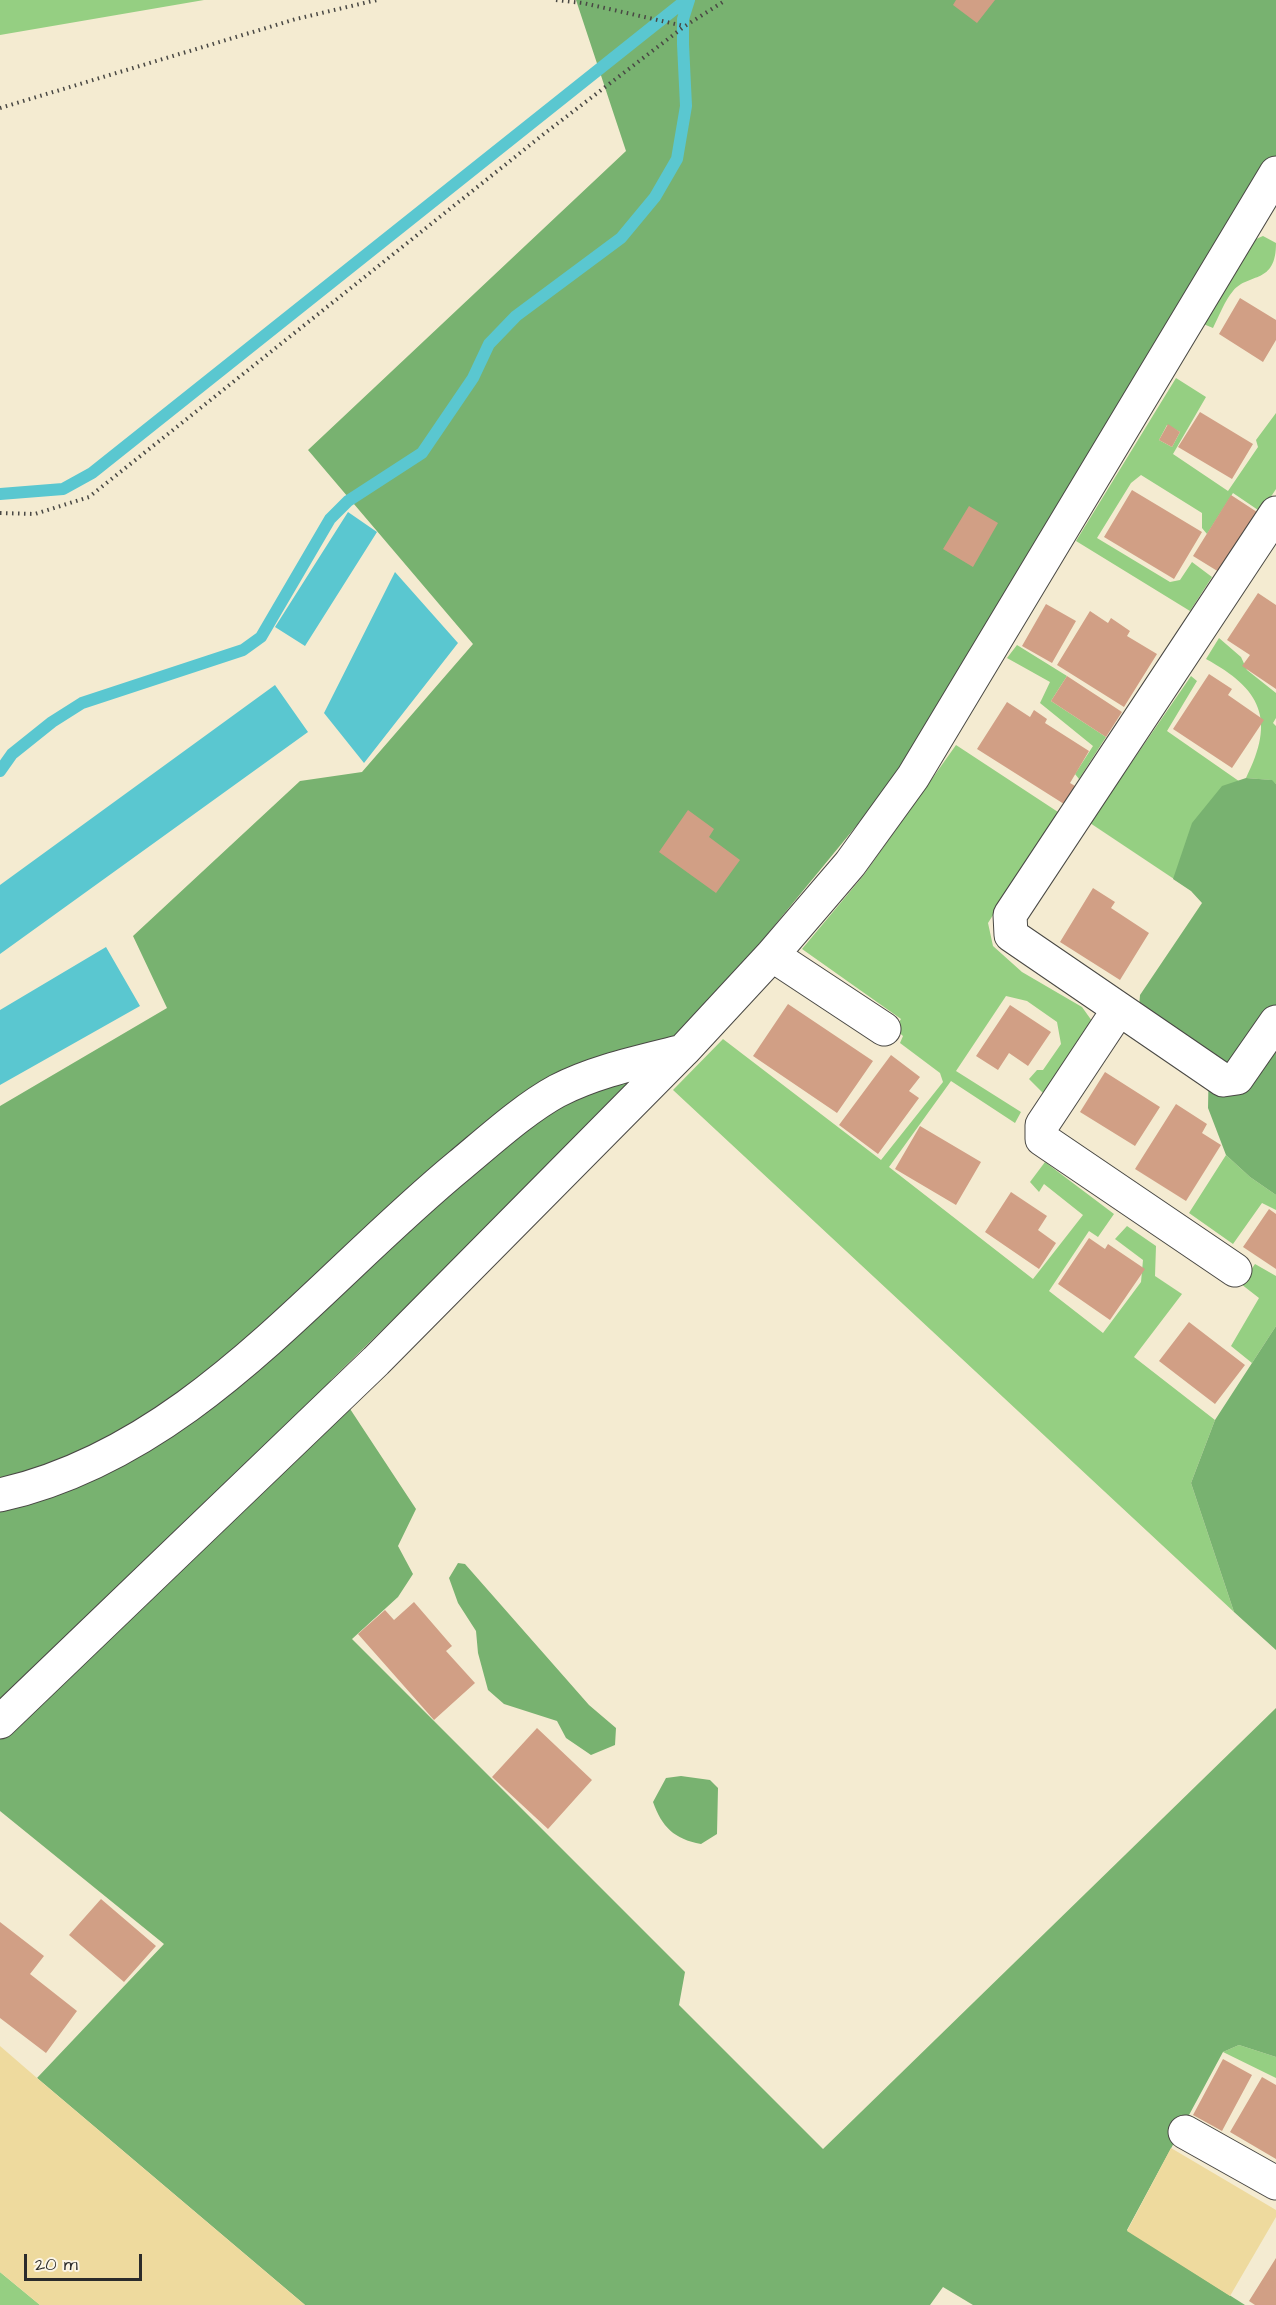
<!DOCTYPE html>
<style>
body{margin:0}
#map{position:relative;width:1276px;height:2305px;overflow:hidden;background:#f4ebd1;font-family:"Architects Daughter",sans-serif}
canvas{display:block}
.scale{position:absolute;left:24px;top:2254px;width:118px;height:27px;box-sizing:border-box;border:3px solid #2b2b2b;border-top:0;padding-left:8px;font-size:18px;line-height:21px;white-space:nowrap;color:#2b2b2b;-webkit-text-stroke:4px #fcf5e5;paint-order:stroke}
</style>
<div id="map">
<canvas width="1276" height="2305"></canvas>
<div class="scale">20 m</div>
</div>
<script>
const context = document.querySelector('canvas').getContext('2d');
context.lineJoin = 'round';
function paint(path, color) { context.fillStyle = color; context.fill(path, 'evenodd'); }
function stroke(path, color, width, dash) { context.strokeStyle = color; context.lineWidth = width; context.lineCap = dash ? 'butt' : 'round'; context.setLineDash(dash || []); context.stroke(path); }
const green = new Path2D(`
 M0 0H204L0 35Z
 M1263 236 1276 243C1276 285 1249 272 1233 291 1225 300 1219 316 1213 328L1201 323 1249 242Z
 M1176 378 1206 397 1173 454 1228 491 1258 447 1256 440 1276 413V489L1261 512 1233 493 1207 534 1202 528V513L1141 475 1131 483 1097 538 1170 582 1180 580 1192 562 1212 577 1190 611 1076 541ZM1167 425 1180 432 1172 447 1159 440Z
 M1219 638 1241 657 1247 670 1276 693V718L1273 723 1276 726V784L1271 780 1246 778C1276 719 1261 689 1206 659Z
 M1017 645 1067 676 1051 701 1106 737 1079 779 1075 774 1093 746 1040 703 1050 682 1007 658Z
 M1191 676 1197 681 1167 731 1256 793 1192 891 1090 823Z
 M956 745 1058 812 988 923 993 946 1022 972 1082 1007 1092 1021 1043 1093 1029 1079 1037 1070H1043L1061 1044 1057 1022 1027 1001 1006 996 956 1071 1021 1112 1015 1123 951 1081 889 1167 1033 1279 1083 1215 1044 1184 1039 1192 1030 1182 1045 1162 1114 1214 1098 1237 1089 1231 1049 1291 1103 1333 1141 1282 1143 1260 1115 1239 1127 1226 1156 1246 1155 1276 1182 1294 1134 1357 1215 1420 1191 1483 1234 1612 673 1090 723 1039 881 1160 943 1082 940 1073 900 1043 903 1036 895 1029 901 1019 802 949 863 876Z
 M1226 1155 1250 1177 1276 1195V1210L1262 1203 1233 1244 1189 1213Z
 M1255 1264 1276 1276V1326L1252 1363 1231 1346 1259 1298 1241 1284Z
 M1239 2045 1276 2057V2078L1223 2052Z
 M0 2272 40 2305H0Z`);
const forest = new Path2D(`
 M576 0H1276V156L1272 158 903 769 682 1038 331 1380 416 1509 398 1546 413 1574 398 1597 352 1639 685 1972 679 2005 823 2149 1276 1708V2057L1239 2045 1223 2052 1127 2230 1245 2305H973L943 2287 930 2305H305L37 2078 164 1944 0 1811V1106L167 1008 133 936 300 781 362 772 473 644 308 450 626 151Z
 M1246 778 1272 780 1276 784V1195L1250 1177 1226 1155 1208 1108 1209 1058 1139 1007 1140 995 1202 903 1191 891 1173 879 1192 823 1222 786Z
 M1276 1326V1650L1234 1612 1191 1483 1215 1420Z
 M458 1563 465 1564 589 1705 616 1728 615 1745 591 1755 566 1738 557 1721 504 1704 488 1690 478 1653 476 1631 458 1603 449 1578Z
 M681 1776 710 1780 718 1788 717 1834 701 1844C674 1839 662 1827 653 1802L666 1778Z`);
const sand = new Path2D(`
 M0 2046 37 2078 305 2305H40L0 2272Z
 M1171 2148 1276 2210V2217L1230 2296 1127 2231Z`);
const water = new Path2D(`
 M348 512 377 532 305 646 275 627Z
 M395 572 458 643 364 763 324 713Z
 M275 685 308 732 0 954V885Z
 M106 947 140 1006 0 1085V1010Z`);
const stream = new Path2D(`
 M0 494 63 489 92 473 686 0
 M0 771 12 754 52 722 82 703 243 650 261 637 330 519 348 501 422 453 473 378 489 344 516 316 621 238 655 197 677 159 686 106 683 44V19L689 0`);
const building = new Path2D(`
 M956 0H995L977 23 953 5Z
 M1240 298 1276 320V340L1263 362 1219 334Z
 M1200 412 1253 444 1232 479 1178 447Z
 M1168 424 1180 432 1172 447 1159 440Z
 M1132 490 1202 532 1174 579 1104 537Z
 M1231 495 1257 512 1219 572 1193 556Z
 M969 506 998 523 973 567 943 549Z
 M1258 593 1276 605V689L1242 666 1250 655 1227 640Z
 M1046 604 1076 621 1052 663 1022 646Z
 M1090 611 1108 623 1111 618 1130 631 1127 636 1157 654 1124 707 1057 665Z
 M1209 674 1232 689 1228 695 1264 720 1232 768 1173 729Z
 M1067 676 1122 712 1106 737 1051 701Z
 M1007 702 1030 717 1034 710 1047 719 1045 723 1089 751 1070 783 1075 786 1064 804 977 749Z
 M688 810 714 829 709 837 740 860 716 893 659 852Z
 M1093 888 1115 902 1111 908 1149 933 1120 980 1060 942Z
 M788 1004 873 1061 837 1113 753 1056Z
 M1010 1005 1051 1032 1028 1066 1009 1053 998 1070 976 1056Z
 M891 1055 920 1077 909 1091 919 1098 878 1154 839 1125Z
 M1105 1072 1160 1107 1135 1146 1080 1112Z
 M1176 1104 1207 1124 1202 1133 1221 1145 1186 1201 1135 1169Z
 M920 1126 981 1162 956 1205 895 1169Z
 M1011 1192 1047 1216 1038 1230 1056 1243 1039 1269 985 1232Z
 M1269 1209 1276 1214V1269L1243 1247Z
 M1089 1238 1105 1249 1108 1244 1145 1269 1110 1320 1058 1284Z
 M1189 1322 1245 1365 1215 1404 1159 1361Z
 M414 1602 452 1646 446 1651 475 1683 434 1720 358 1634 385 1610 394 1620Z
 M537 1728 592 1780 548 1829 492 1777Z
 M101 1899 156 1946 124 1982 69 1935Z
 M0 1922 44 1956 30 1974 77 2011 46 2053 0 2018Z
 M1223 2059 1252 2075 1222 2131 1193 2115Z
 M1262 2077 1276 2085V2159L1230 2132Z
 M1276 2258V2305H1255L1249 2301Z`);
const path = new Path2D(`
 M556 0 583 3 684 26
 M0 108 296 19 377 0
 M0 513 35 514 89 497 545 133 685 26 726 0`);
const minor = new Path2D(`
 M1276 513 1010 915 1011 935 1223 1080 1237 1078 1276 1022
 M772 955 884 1029
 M1119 1009 1042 1125V1139L1235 1270
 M0 1495C191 1452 315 1284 460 1165 489 1141 524 1109 557 1091 596 1071 640 1062 683 1051
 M0 1722 376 1361 684 1050 772 955 850 864 913 777 1276 173
 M1185 2132 1276 2183`);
paint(green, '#95cf82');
paint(forest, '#78b270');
paint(sand, '#eeda9e');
paint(water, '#5ac7d0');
stroke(stream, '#5ac7d0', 12);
paint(building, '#d19f85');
stroke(minor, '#494844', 35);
stroke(path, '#494844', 4, [1.5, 4.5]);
stroke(minor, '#fff', 33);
</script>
